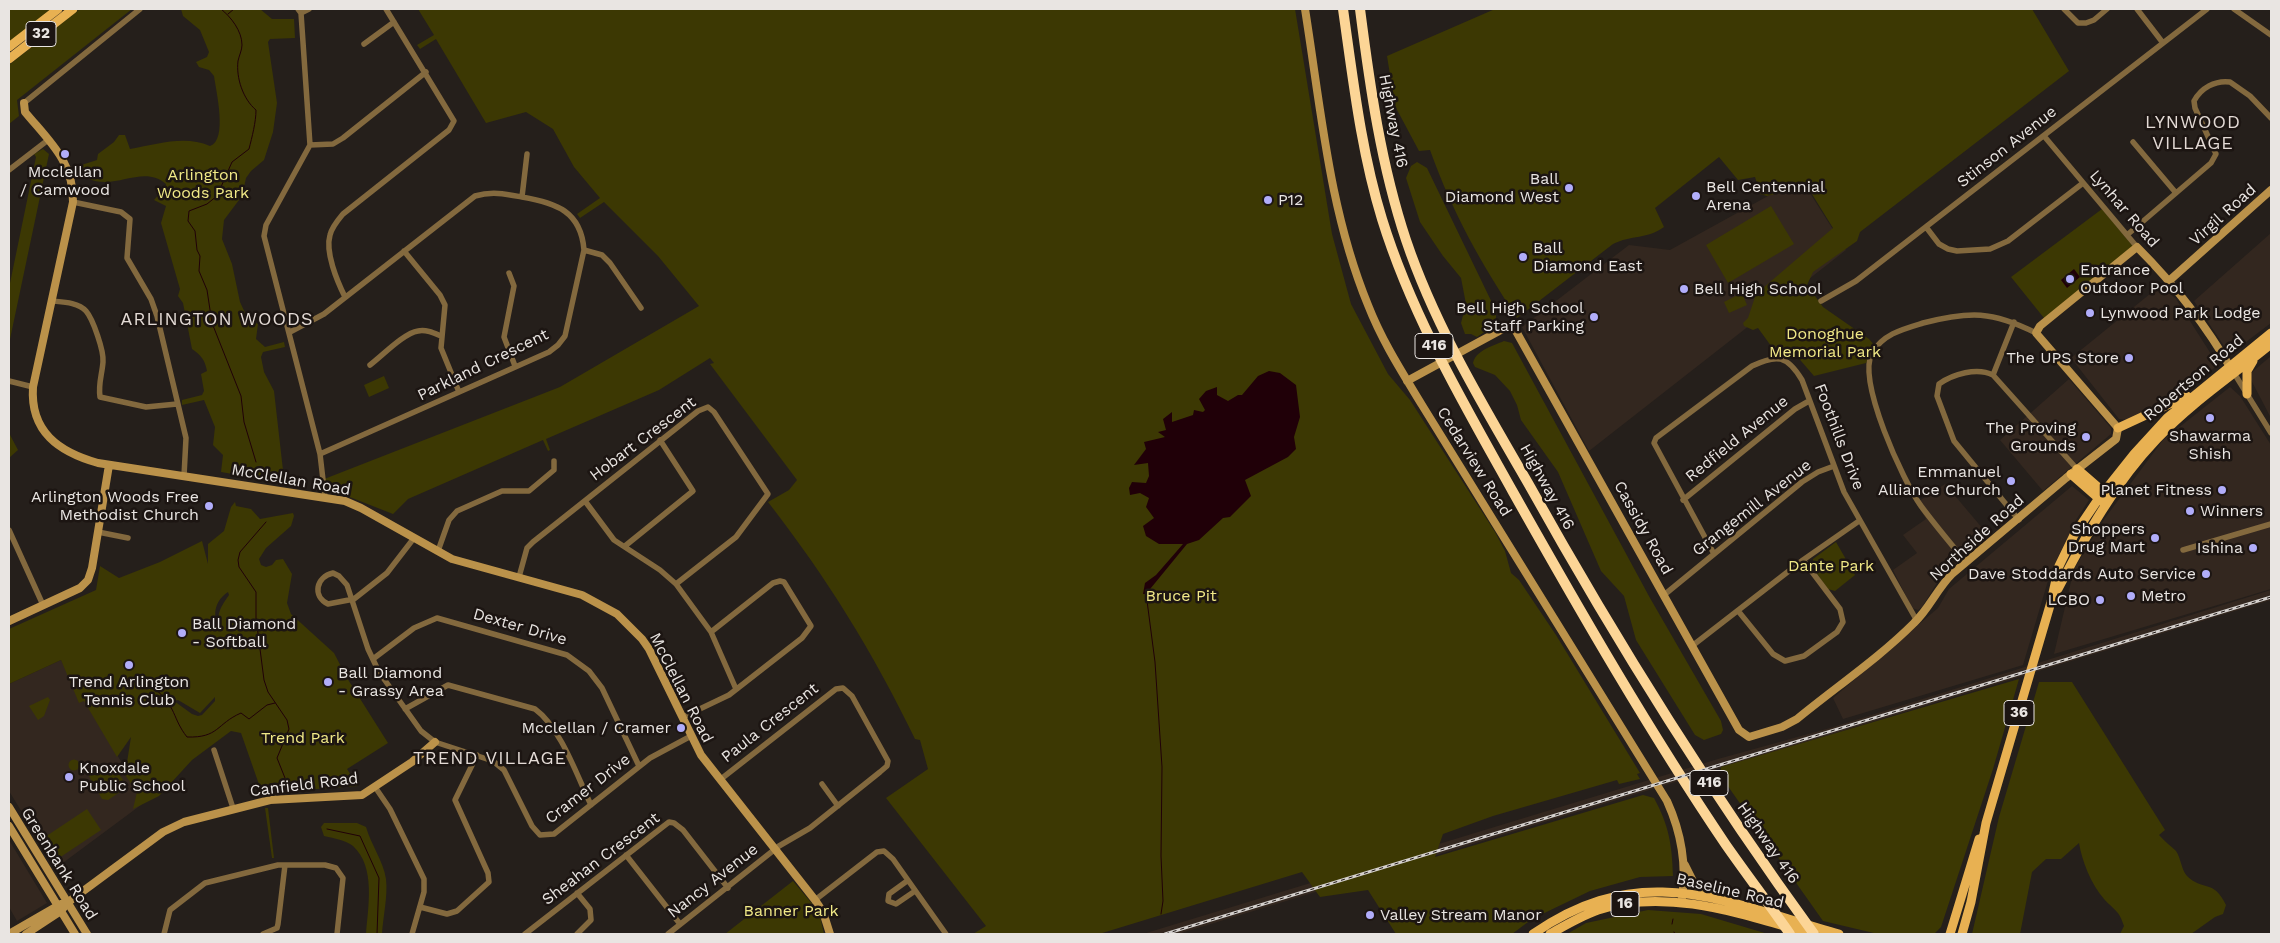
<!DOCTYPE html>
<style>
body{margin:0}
#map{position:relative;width:2280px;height:943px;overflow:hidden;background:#251f1b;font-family:"Work Sans",sans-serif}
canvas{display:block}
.frame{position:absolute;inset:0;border:10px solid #e9e5e2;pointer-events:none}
</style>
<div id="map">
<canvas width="2280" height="943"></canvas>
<div class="frame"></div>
</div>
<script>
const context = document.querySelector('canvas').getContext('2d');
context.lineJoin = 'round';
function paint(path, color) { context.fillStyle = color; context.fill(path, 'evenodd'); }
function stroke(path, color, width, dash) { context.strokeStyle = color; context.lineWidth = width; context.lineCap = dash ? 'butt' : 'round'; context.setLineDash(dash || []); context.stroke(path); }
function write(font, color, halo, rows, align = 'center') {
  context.font = font + ' "Work Sans",sans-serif'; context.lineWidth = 5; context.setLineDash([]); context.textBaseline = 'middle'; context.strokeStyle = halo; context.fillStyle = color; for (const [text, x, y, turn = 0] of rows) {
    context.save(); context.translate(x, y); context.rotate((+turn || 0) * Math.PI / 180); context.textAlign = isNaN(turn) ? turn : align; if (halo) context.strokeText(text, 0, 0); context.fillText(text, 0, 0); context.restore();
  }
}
const built = new Path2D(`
 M1797 180 1808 190 1846 250 1589 451 1522 327 1629 245 1670 250Z
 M2271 233V323L2234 351 2226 349 2194 301Z
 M2161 285 2176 299 2218 365 2182 393 2129 420 2119 419 2071 358Z
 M2271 356V418L2250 378 2251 373Z
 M2069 379 2111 428V434L2043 491 2000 440Z
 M2230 387 2240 396 2271 445V589L2054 654 2074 569 2105 518 2163 440Z
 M1945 484 1989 536 1940 578 1922 607 1918 610 1912 608 1893 570 1917 553 1903 535 1926 519 1916 503Z
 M2072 486 2089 500 2076 520 2050 574 2023 665 1843 719 1833 698 1938 608 1949 589Z
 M2271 590V600L1178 934H1143L1718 759 1830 728Z
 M61 660 145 802 56 868 9 791V684Z
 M9 840 47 903 17 921 9 907Z`);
const green = new Path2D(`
 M9 9H51L9 42Z
 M80 9H132L17 100 19 116 9 124V65Z
 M181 9H260L272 19H294L295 38 270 39 268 42 277 103 273 132 264 160 251 171 246 178 242 196 224 220 222 239 232 264 240 302 247 317 258 324 256 339 265 347 284 342 285 347 263 352 261 357 264 372 274 391 284 479H261L221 472 223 455 213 445 215 427 204 400 182 405V400L202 395 204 391 201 374 207 371C205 360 201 355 192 349L183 303 178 296 180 289 161 223 166 206 154 200 161 192 165 190 166 184C148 168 126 182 105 182 91 182 87 177 76 172L75 167 97 160 98 154 114 142 119 135H125L130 149C158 144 185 135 210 146 228 140 216 91 214 76L209 70 199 67 196 62 207 57 209 52 200 30 183 16Z
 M418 9H1295L1332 234 1351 304 1388 374 1410 400 1495 532 1505 551 1511 573 1519 580 1556 635 1640 773 1637 774 1640 779 1619 784 1617 780 1493 816 1443 834 1435 857 1643 795 1654 798C1669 826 1672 844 1673 876L1640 877 1590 891 1532 919 1512 934H1396L1368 890 1320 897 1302 872 1099 934H973L986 926 886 798 928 769 920 740 915 739C873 652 827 578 768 502L789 490 797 480 710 364 714 363 710 358 659 390 546 439 550 450 548 451 543 440 408 499 393 514 314 483 560 387 699 306 658 256 604 202 580 218 577 214 600 198 574 167 553 129 526 112 486 123 436 39 420 49 417 45 434 35Z
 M1495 9H2032L2069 71 1860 232 1857 241 1813 272 1807 285 1823 307 1869 339 1875 346 1866 363 1814 376 1789 347 1774 350 1758 328 1753 330 1744 326 1743 323 1748 318 1756 294 1833 228 1807 186 1767 196 1760 194 1755 177 1738 180 1719 157 1655 208 1664 227C1648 239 1631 235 1613 244L1517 318C1480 261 1453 214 1430 150L1419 151 1395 106 1387 56Z
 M43 149 49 154 9 344V288L36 157 34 154Z
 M1417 162 1427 168 1496 311V324L1477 337 1471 334H1465L1461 323 1466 304 1461 278 1443 256 1420 222 1406 178 1411 166Z
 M1771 206 1794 244 1728 283 1706 245Z
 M2102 209 2136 250 2048 323 2011 277Z
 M1742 293 1747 305 1729 313 1724 302Z
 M1504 341 1512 343 1650 598 1721 721 1723 730 1721 734 1704 740 1695 735 1636 640 1624 596 1601 571 1558 472 1521 420 1517 405 1510 391 1495 375 1475 367 1473 363C1476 350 1493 346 1504 341Z
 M384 376 389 388 369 397 364 385Z
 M9 433 18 450 9 458Z
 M235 502 236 506 251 509 260 519 293 513 294 516 291 526 266 548 259 559 261 565 266 567 272 565 276 560 283 559 292 574 287 603 291 614 334 653 347 678 388 743 347 769 358 786 262 793 241 733 231 731 192 760 159 796 133 809 137 792 125 775 131 737 117 757 84 701 79 703 61 660 9 684V629L96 590 100 566 119 578 160 562 202 541 208 564V544L224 531 231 507ZM228 592 229 595C221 606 217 613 218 626 212 613 216 600 228 592ZM215 697V701L202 715 198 716 192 714 174 701 178 700 200 713Z
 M1836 542 1855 575 1835 591 1828 589 1812 567 1813 559Z
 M2019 679 1993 769 1941 927 1934 934H1878L1823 921 1720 775 1721 767Z
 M2039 682H2072L2165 830 2159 835C2164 841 2171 846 2176 851 2181 858 2181 869 2187 876 2202 891 2214 879 2226 905L2223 914 2215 917 2191 934H2120L2124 926C2119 910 2114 910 2104 899 2091 884 2082 861 2079 843L2061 859H2046L2032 872 2020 934H1972L1999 817Z
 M48 697 50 700 44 716 38 720 29 706Z
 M68.5 765a5.5 5.5 0 1 1 11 0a5.5 5.5 0 1 1-11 0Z
 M101 769C115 768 123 775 126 788L108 800 102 799 89 776Z
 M265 808H268L274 858H272Z
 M87 809 101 830 59 858 45 837Z
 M324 823H357L366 827C371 845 383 860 386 879 388 896 383 917 382 934H366C368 907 376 867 353 846 346 840 332 838 324 836L321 827Z
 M793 881 819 912 824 934H725Z
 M1648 910 1701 914 1768 934H1567L1586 923Z`);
const water = new Path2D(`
 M2074 269 2080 277 2067 288 2061 280Z
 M1269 371 1280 373 1296 385 1300 417 1294 437 1296 449 1288 457 1245 480 1251 496 1230 517 1223 518 1199 540 1187 544 1146 594H1143L1145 583 1156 575 1183 544H1159L1146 536 1143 526 1154 518 1146 507 1149 498 1140 493 1130 495 1129 488 1132 482 1146 483 1149 476 1148 463 1134 465 1146 449 1144 442 1165 437 1158 432 1166 430 1163 419 1172 412V422L1193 415 1194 410 1203 412 1205 410 1199 399 1206 391 1217 387V395L1228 401 1238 395H1242L1258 376Z`);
const stream = new Path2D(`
 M221 9C231 17 242 31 242 45 242 50 239 56 238 61 236 78 243 99 256 110 256 122 252 137 249 149L232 162 217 196 207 204 189 211 188 221 195 231 197 250 200 256 199 271 207 290 212 323 241 396 244 422 256 462
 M228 14 234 9
 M266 522 240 552 238 560 239 567 256 592V618L264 680 268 692 287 720 289 729 277 758 285 778
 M1146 593 1155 662 1162 767 1161 856 1163 901 1161 914
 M155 689C177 707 172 718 187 737 219 738 216 724 241 713L249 719 267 705 275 703
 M327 829 360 836 379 878 377 934
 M1672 924 1673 919
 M1674 932 1675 934`);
const street = new Path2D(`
 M298 9 301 13 310 145 266 225 264 236 320 454 325 497
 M2064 9 2078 23H2086L2094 20 2107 9
 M2137 9 2163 43
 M2234 9 2271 35
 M301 13 309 9
 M364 44 394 22
 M24 103 140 9
 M2044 136 2137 247
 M2133 142 2176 193
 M310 145 333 144 343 138 426 72
 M9 170 48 140
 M522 197 527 154
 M73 202 121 212 130 219 127 258 151 299 157 316 186 438 184 476
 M1926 227 1939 244 1948 249 1957 251 1990 249 2008 241 2083 183
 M2127 235 2211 163 2216 154 2195 108 2194 101C2201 88 2215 80 2230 82L2250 96 2271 118
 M584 250 602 255 610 263 641 308
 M404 251 440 295 445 305 441 348 459 392
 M509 273 514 286 504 337 515 366
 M345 297C337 281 325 252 330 235 332 227 338 220 343 214L449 130 454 121 386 9
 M52 301C62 302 78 302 86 311 93 319 104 351 103 362 102 375 98 384 100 397L146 407 177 404
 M1821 301 1856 281 2207 9
 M290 332 324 314 475 196C492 191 506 194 522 197 556 203 581 211 584 250L565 336 558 345 549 352 320 454
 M370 365C382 356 404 333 418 331 426 329 434 333 441 336
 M2234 373 2271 433
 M1993 375 2014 322
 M9 381 33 387
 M1683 500 1795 409 1809 401
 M585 501 614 540 660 570 676 584 711 632 736 689
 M2019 520 1954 441 1937 396 1939 384C1953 374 1977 367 1993 375L2077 469
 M9 530 43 605
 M98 532 128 538
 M625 546 693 491 660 440
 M2183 550 2271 524
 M438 551 449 520 457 511 502 491H529L554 470V461
 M1714 554 1654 443 1656 438 1752 366C1777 354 1787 355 1802 380L1844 492 1917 621
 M1966 562C1951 544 1935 525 1921 506 1903 481 1857 381 1872 353 1883 334 1903 329 1923 323 1970 311 1992 311 2036 333
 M519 577 527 548 533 542 698 411 708 407 714 412 768 494 736 537 676 584
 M1664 595 1802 482 1818 472 1834 466
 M354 599 328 604C312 596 316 577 333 573L339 576 347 585 368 649 379 672 421 731 435 742 493 761 504 770 532 826 540 835 554 834 650 758 691 736
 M354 599 387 573 414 538
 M1739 612 1773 654 1785 661 1804 656 1837 632 1843 622 1840 609 1803 560
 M1692 646 1803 560 1859 521
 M373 659 414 628 437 618 567 655 589 671 602 688 639 766
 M405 709 448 685 535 709C561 728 577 776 591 805
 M683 717 729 695 802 638 811 626 784 582 780 581 773 583 711 632
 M214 750 233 808
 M822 784 838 806
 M375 787 390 809 424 879V892L412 934
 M626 855 680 924
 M907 881 889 894 888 901 896 904 915 891
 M815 900 877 852 884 851 893 859 946 934
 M420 907 447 914 457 911 489 882 488 873 455 800 477 755
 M164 934 170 910 205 883 278 865H325L336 868 343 878 337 934
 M263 934 277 928 278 924 285 865
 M525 934 669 822 674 823 683 830 728 888
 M577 934 591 920 590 909 577 893
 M668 934 779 846 810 828 880 772 887 766 888 761 852 696 843 688 836 689 721 779`);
const secondary = new Path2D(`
 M1305 9C1321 109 1329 210 1368 305 1382 341 1402 372 1422 405L1667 801C1681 832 1687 864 1682 898
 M24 103 25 112C49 141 74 162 73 202L33 387C30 432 59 452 98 463L345 501 361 508 452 559 582 595 617 614 642 639 649 649 701 755 815 900 823 912 830 934
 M2170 280 2271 190
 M1407 381 1512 324 1739 730 1749 737 1782 727 1797 719C1836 687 1879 658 1914 623 1929 609 1937 589 1952 574L2066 478 2116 439 2118 428 2036 333 2040 326 2137 247C2175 285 2206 325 2233 372
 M9 621 80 588 88 580 92 568 109 465
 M9 807 87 934
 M9 826 75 934
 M1685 865 1695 885 1717 898
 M9 934 61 904
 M26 934 61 911 67 903 163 832 184 822 270 800 362 795 412 762 435 742`);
const primary = new Path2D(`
 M9 47 58 9
 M9 59 73 9
 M2247 394V371L2253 361
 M2118 428 2187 396
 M2077 469 2107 495
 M2071 474 2103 502
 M2058 589C2086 535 2115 483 2157 439 2191 403 2233 375 2271 344
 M1533 934C1642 858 1724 902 1839 934
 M1550 934C1566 925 1581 916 1598 910 1668 887 1744 915 1812 934
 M1950 934 1979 839
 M1962 934 1971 902 1986 823 2051 602 2059 566 2074 535 2099 498 2134 454 2167 418 2271 333`);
const highway = new Path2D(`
 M1343 9C1353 79 1361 151 1382 219 1412 316 1464 404 1513 492 1580 611 1649 731 1726 845 1747 875 1769 904 1790 934
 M1360 9C1370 87 1381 165 1406 240 1435 326 1483 405 1528 483 1615 639 1709 790 1814 934`);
const rail = new Path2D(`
 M1165 934 2271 597`);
const markers = [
 [65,154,5,"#b1adfa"],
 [1569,188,5,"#b1adfa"],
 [1696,196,5,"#b1adfa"],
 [1268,200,5,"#b1adfa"],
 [1523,257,5,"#b1adfa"],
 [2070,279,5,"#b1adfa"],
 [1684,289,5,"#b1adfa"],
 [2090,313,5,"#b1adfa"],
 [1594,317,5,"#b1adfa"],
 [2129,358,5,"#b1adfa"],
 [2210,418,5,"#b1adfa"],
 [2086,437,5,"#b1adfa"],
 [2011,481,5,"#b1adfa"],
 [2222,490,5,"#b1adfa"],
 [209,506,5,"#b1adfa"],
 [2190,511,5,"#b1adfa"],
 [2155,538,5,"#b1adfa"],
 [2253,548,5,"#b1adfa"],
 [2206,574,5,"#b1adfa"],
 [2131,596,5,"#b1adfa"],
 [2100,600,5,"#b1adfa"],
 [182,633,5,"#b1adfa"],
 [129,665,5,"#b1adfa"],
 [328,682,5,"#b1adfa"],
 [681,728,5,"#b1adfa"],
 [69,777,5,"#b1adfa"],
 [1370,915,5,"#b1adfa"]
];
const shields = [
 [41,34,30],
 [1434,346,38],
 [2019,713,30],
 [1709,783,38],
 [1625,904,28]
];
const shieldNames = [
 ["32",41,34],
 ["416",1434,346],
 ["36",2019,713],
 ["416",1709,783],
 ["16",1625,904]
];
const streetNames = [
 ["Highway 416",1393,121,79],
 ["Stinson Avenue",2007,147,-38],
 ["Lynhar Road",2124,209,49],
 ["Virgil Road",2223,215,-42],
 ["Parkland Crescent",483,365,-26],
 ["Robertson Road",2194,378,-40],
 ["Foothills Drive",1839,437,69],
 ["Hobart Crescent",643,439,-37],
 ["Redfield Avenue",1737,439,-39],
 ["Cedarview Road",1474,462,58],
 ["McClellan Road",291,480,10],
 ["Highway 416",1547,487,61],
 ["Grangemill Avenue",1752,508,-38],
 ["Cassidy Road",1643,528,61],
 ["Northside Road",1977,538,-42],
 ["Dexter Drive",520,627,16],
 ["McClellan Road",681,688,63],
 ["Paula Crescent",770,723,-38],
 ["Canfield Road",304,785,-7],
 ["Cramer Drive",588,789,-38],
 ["Highway 416",1768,843,55],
 ["Sheahan Crescent",601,859,-37],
 ["Greenbank Road",59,864,58],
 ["Nancy Avenue",713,881,-38],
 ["Baseline Road",1730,891,13]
];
const poiNames = [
 ["Mcclellan",65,172,"center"],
 ["/ Camwood",65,190,"center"],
 ["Ball",1559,179],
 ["Diamond West",1559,197],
 ["Bell Centennial",1706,187,"left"],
 ["Arena",1706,205,"left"],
 ["P12",1278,200,"left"],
 ["Ball",1533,248,"left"],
 ["Diamond East",1533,266,"left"],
 ["Entrance",2080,270,"left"],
 ["Outdoor Pool",2080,288,"left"],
 ["Bell High School",1694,289,"left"],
 ["Bell High School",1584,308],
 ["Staff Parking",1584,326],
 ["Lynwood Park Lodge",2100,313,"left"],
 ["The UPS Store",2119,358],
 ["The Proving",2076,428],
 ["Grounds",2076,446],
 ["Shawarma",2210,436,"center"],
 ["Shish",2210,454,"center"],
 ["Emmanuel",2001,472],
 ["Alliance Church",2001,490],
 ["Planet Fitness",2212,490],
 ["Arlington Woods Free",199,497],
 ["Methodist Church",199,515],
 ["Winners",2200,511,"left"],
 ["Shoppers",2145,529],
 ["Drug Mart",2145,547],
 ["Ishina",2243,548],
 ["Dave Stoddards Auto Service",2196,574],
 ["Metro",2141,596,"left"],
 ["LCBO",2090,600],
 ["Ball Diamond",192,624,"left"],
 ["- Softball",192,642,"left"],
 ["Ball Diamond",338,673,"left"],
 ["- Grassy Area",338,691,"left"],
 ["Trend Arlington",129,682,"center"],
 ["Tennis Club",129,700,"center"],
 ["Mcclellan / Cramer",671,728],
 ["Knoxdale",79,768,"left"],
 ["Public School",79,786,"left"],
 ["Valley Stream Manor",1380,915,"left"]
];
const parkNames = [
 ["Arlington",203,175],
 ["Woods Park",203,193],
 ["Donoghue",1825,334],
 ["Memorial Park",1825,352],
 ["Dante Park",1831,566],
 ["Bruce Pit",1181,596],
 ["Trend Park",303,738],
 ["Banner Park",791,911]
];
const neighbourhoodNames = [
 ["LYNWOOD",2193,123],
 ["VILLAGE",2193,144],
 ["ARLINGTON WOODS",217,320],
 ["TREND VILLAGE",490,759]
];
paint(built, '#33271f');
paint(green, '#3c3803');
paint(water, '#200008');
stroke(stream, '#200008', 1);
stroke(street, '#83693e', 5.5);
stroke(secondary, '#bb924a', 8);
stroke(primary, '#e8b152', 9);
stroke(highway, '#fcd596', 10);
stroke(rail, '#d4d0cd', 3);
stroke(rail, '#1c1512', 1, [4]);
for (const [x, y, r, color] of markers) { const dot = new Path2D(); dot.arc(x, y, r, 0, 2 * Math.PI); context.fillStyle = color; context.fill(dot); stroke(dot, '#1c1512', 2); }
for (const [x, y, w] of shields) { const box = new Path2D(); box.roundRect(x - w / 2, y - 12.5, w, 25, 4); context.fillStyle = '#1c1512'; context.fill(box); stroke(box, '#e9e5e2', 1); }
write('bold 15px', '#e9e5e2', null, shieldNames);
write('16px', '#e9e5e2', '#1c1512', streetNames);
write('16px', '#e9e5e2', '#1c1512', poiNames, 'right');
write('16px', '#f1e987', '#1c1512', parkNames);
context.letterSpacing = '1px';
write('18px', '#e4dbd6', '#1c1512', neighbourhoodNames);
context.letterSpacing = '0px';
</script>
